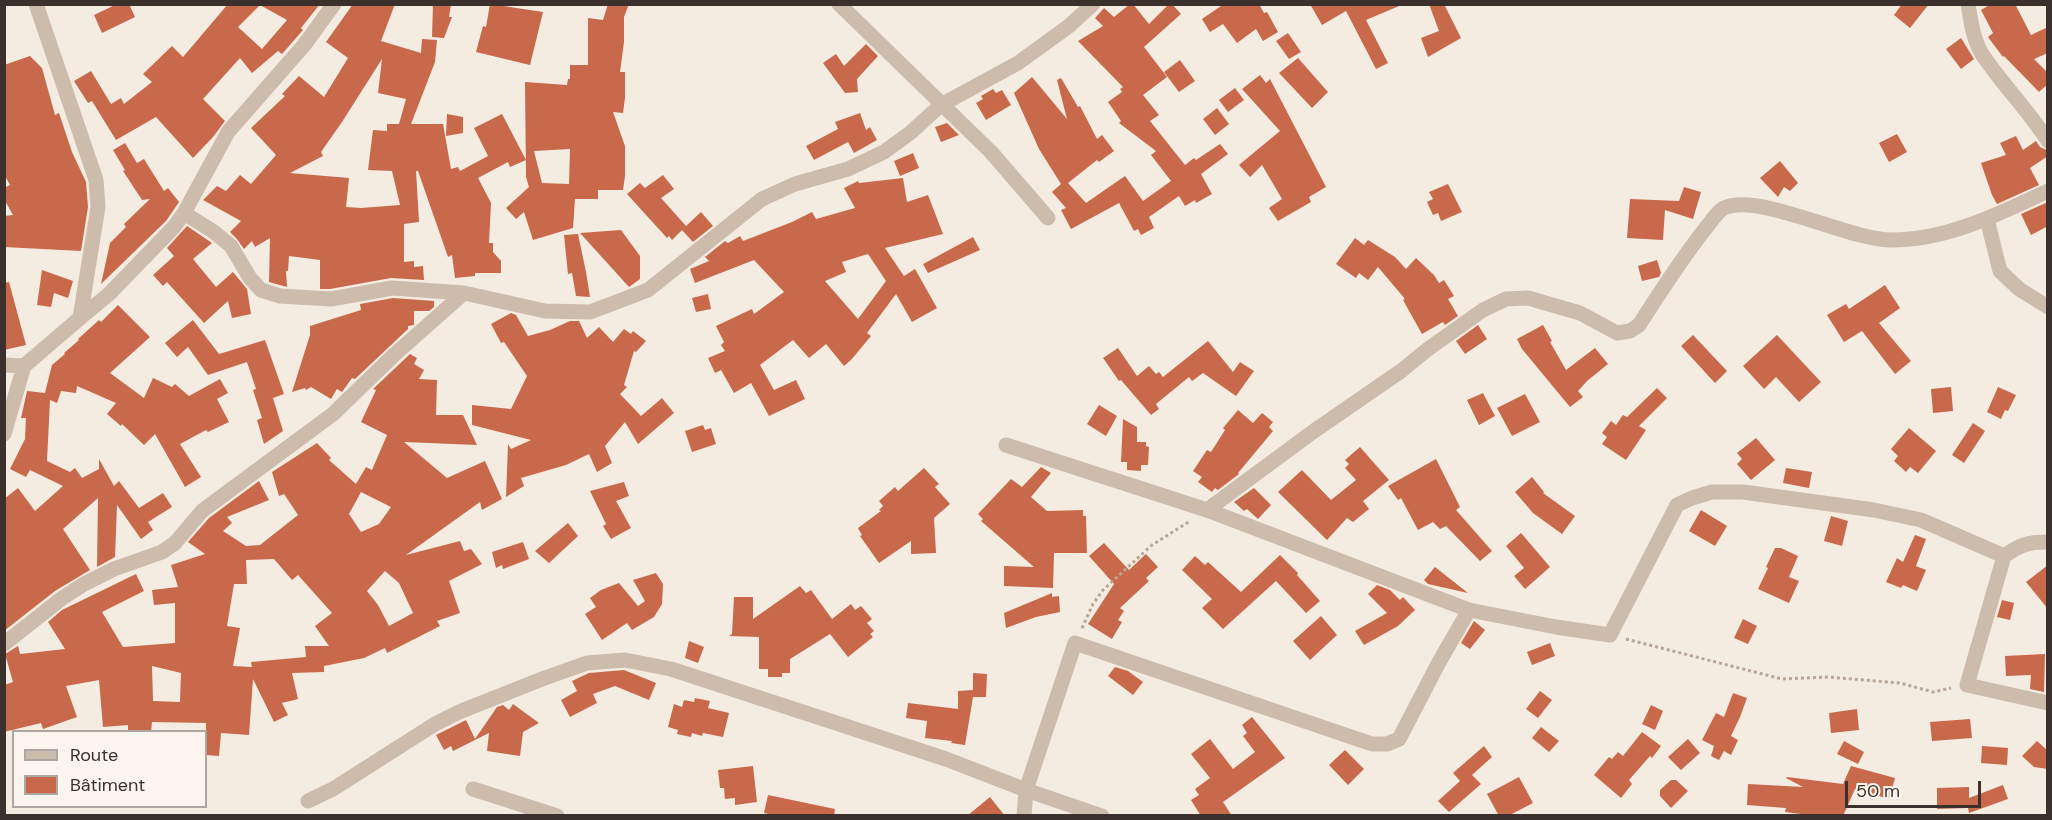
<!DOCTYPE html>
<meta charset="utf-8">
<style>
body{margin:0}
#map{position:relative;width:2052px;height:820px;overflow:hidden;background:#f4ebe1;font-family:"DM Sans",sans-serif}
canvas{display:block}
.frame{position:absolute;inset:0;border:6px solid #3b302b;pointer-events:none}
.legend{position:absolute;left:12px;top:730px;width:195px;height:78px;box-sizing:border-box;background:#fbf5ee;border:2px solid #aea6a0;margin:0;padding:8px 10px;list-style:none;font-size:18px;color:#3b302b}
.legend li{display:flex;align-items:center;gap:12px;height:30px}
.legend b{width:30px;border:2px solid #aea6a0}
.scale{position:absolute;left:1845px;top:781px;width:136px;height:27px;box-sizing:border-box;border:3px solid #3b302b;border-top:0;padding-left:8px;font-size:18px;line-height:21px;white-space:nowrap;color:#3b302b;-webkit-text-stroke:4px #fbf5ee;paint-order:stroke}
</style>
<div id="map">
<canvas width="2052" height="820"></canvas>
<div class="frame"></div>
<ul class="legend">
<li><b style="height:8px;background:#cdbbac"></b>Route</li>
<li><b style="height:16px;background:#c8694b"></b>Bâtiment</li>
</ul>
<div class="scale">50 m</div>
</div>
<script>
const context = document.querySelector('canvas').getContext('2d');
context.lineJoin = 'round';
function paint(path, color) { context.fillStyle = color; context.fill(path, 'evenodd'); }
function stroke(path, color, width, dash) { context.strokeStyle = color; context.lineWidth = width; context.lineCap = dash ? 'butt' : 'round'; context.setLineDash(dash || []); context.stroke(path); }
const building = new Path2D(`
 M117 4H129L135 17 102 33 94 15Z
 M228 4H320L301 28 303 30 282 54 278 51 252 73 240 58 203 99 225 121 213 137 193 158 156 117 116 140 92 101 88 103 74 81 91 71 111 104 121 98 124 104 152 82 143 74 172 46 183 57ZM260 5 287 20 262 49 238 27Z
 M353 4H395L381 41 421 53 422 39 437 40 435 62 411 124H443L451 169 458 167 460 171 488 156 474 128 502 114 526 160 510 167 508 162 478 178 491 203 489 243H493V252L501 261V273H475V276L455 278 452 255 448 257 418 171H416L419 222 404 224V262L414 261V267L423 266 424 280 391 278 330 289H320V260L289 256 288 271H286L287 287 269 282 270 238 255 247 252 241 244 249 237 239 230 232 241 221 203 200 217 186 226 191 240 175 251 184 276 155 251 128 285 96 282 94 299 76 324 97 348 58 326 42ZM382 59 378 93 406 99 399 124H387V131L373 130 368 170 392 171 400 205 361 208 346 207 349 178 290 173 323 156 321 152 342 122Z
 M433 4H451L449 17H452L444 38 432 37Z
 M490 4 543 12 530 65 476 52 483 26 486 27Z
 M608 4H629L624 17V42L620 72H625V98L623 113 613 112 625 146V176L623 190H598V199H575L573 228 533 240 524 212 516 219 506 208 529 187 526 177 525 82 567 85 568 79H570V65H588V18L603 20ZM570 149 569 184 542 183 534 151Z
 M1130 4H1133L1149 24 1169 4H1172L1181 14 1144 47 1167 77 1143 95 1159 115 1150 121 1185 165 1194 158 1196 160 1220 144 1228 154 1201 174 1212 194 1196 203 1195 200 1185 206 1179 196 1149 217 1154 228 1141 235 1138 229 1134 231 1119 203 1071 229 1061 210 1066 208 1052 192 1061 184 1039 149 1014 93 1032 77 1067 119 1057 80 1061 78 1078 107 1080 106 1097 139 1102 135 1114 151 1099 162 1097 160 1068 183 1086 203 1125 176 1143 201 1171 181 1151 155 1156 151 1119 123 1121 121 1108 102 1122 92 1120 89 1123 87 1078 41 1103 26 1095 18 1104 8 1114 17Z
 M1224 4H1259L1264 13 1267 12 1278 32 1263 41 1256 29 1237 43 1223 24 1210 32 1202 19Z
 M1310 4H1404L1366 20 1388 63 1376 69 1346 11 1322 25Z
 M1429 4H1444L1461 38 1428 57 1421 38 1439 31Z
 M1902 4H1929L1910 28 1894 15Z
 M1991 4H2015L2031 35 2048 27V53L2034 59 2048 73V84L2039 92 2004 56 2003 57 1988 37 1993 33 1981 10Z
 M1288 33 1301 52 1289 59 1276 41Z
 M1961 38 1974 59 1961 69 1946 49Z
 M866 44 878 56 857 79 858 92 845 93 823 63 836 54 844 66Z
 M30 56 42 68 55 115 59 113 72 152 86 182 88 207 81 251 4 247V216L13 215 4 199V188L10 185 4 174V65Z
 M1298 58 1328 92 1312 108 1279 73Z
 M1180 60 1195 81 1179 92 1164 72Z
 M1260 75 1266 83 1270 79 1326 187 1309 197 1311 202 1278 221 1269 208 1282 199 1262 165 1250 177 1239 165 1280 131 1242 89Z
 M1235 88 1244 100 1228 112 1219 100Z
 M993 89 996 93 1002 90 1011 105 986 120 976 103 983 99 981 96Z
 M1217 108 1229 124 1215 135 1203 119Z
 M860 113 866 130 870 127 877 140 854 153 848 142 814 160 806 146 838 129 835 122Z
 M447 114 463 117V133L446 136Z
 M947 123 959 135 941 142 935 127Z
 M1897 134 1907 152 1889 162 1879 143Z
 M2016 136 2023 150 2036 141 2040 147 2047 150 2048 156 2030 168 2039 185 1997 204 1992 195 1981 163 2006 155 2000 143Z
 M125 143 137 163 144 159 164 191 168 188 179 202 166 221 101 284 110 243 126 227 124 224 150 199 142 200 123 171 125 170 113 150Z
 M913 153 919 168 900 176 894 161Z
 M1780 161 1798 183 1790 191 1784 187 1778 197 1760 178Z
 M663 175 674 189 661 198 686 226 701 212 713 226 693 242 682 230 672 240 669 236 667 238 627 194 640 183 645 188Z
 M903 178 907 202 928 195 943 234 885 248 904 276 915 269 937 308 912 322 896 294 867 333 871 336 851 360 844 366 826 344 809 358 793 340 760 365 774 390 796 380 805 399 769 416 751 383 734 393 721 370 715 373 708 358 725 351 721 345 724 342 716 326 752 309 754 314 784 292 754 260 695 283 690 269 709 261 705 257 725 241 728 243 740 236 743 241 792 222 812 212 816 219 855 208 844 188 858 181 859 183ZM868 254 886 281 858 319 825 281 846 272 842 262Z
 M1448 184 1462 212 1441 221 1438 213 1433 215 1427 202 1433 199 1429 192Z
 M1684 187 1701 192 1693 219 1665 210 1663 240 1627 238 1630 199 1679 201Z
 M2048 202V226L2031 235 2021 214Z
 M187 226 212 243 193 259 216 287 233 272 247 289 251 314 232 318 228 301 204 323 167 282 163 286 153 275 174 256 167 248Z
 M621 230 640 256V279L629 287 580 233Z
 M578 234 586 272 590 297 576 296 572 273 568 274 564 235Z
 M973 237 980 250 928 273 923 264Z
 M1355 238 1364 245 1368 240 1395 257 1406 269 1416 258 1434 275 1439 283 1444 280 1454 296 1448 299 1458 316 1445 325 1443 322 1422 334 1403 300 1405 299 1378 267 1368 280 1359 273 1356 278 1336 264Z
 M1657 260 1661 273 1659 277 1642 281 1638 266Z
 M42 270 73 281 68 298 54 293 51 307 37 305Z
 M9 282 26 345 4 350V283Z
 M1885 285 1900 308 1879 323 1911 361 1895 374 1862 331 1844 342 1827 315 1846 304 1849 309Z
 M708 294 711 309 696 312 692 298Z
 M393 298 434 301V307L429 311H414V325L408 326V329L355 379 352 378 342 392 337 389 331 399 311 387 306 390 305 388 292 392 310 335V326L361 310 360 304Z
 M118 305 150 337 110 373 144 398 153 378 172 387 175 384 189 396 220 379 228 393 217 399 229 422 208 432 206 430 180 444 201 477 185 487 155 434 144 445 122 424 121 426 107 414 116 403 77 386 76 393 61 391 57 403 50 400 47 461 70 472 75 468 82 478 99 469V459L114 486 119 481 139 508 163 493 172 507 148 522 153 530 141 539 117 505 115 557 97 567 98 498 63 529 90 570 55 591 4 631V499L18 488 35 511 63 486 30 470 26 477 10 469 25 439 26 418H21L27 391 45 393 52 365 65 354 64 353 79 340 78 339 99 320 101 322Z
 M511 313 516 315 528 336 550 330 570 321H579L587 338 599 327 613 342 624 329 631 334 633 331 646 341 636 352 634 351 624 385 627 387 620 394 641 416 662 398 674 413 638 444 625 422 605 446 612 463 597 472 589 454 566 465 521 478 524 486 506 497 508 444 511 449 531 440 472 425V405L511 409 527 376 504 342 501 343 491 324Z
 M193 320 219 354 265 340 284 394 273 398 283 431 264 444 257 420 262 418 253 390 256 389 247 362 208 375 188 347 177 357 165 343Z
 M1478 325 1487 339 1465 354 1456 341Z
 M1543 325 1552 341 1550 342 1566 370 1595 348 1608 364 1587 381 1578 391 1583 397 1570 407 1522 349 1517 339Z
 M1693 335 1727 371 1715 383 1681 346Z
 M1777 335 1821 382 1799 402 1776 377 1764 389 1743 366Z
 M1208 341 1233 372 1240 362 1254 371 1236 396 1203 373 1192 381 1189 377 1156 404 1159 409 1151 415 1121 380 1119 381 1103 358 1118 348 1137 376 1149 366 1156 374 1159 372 1163 377Z
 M410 354 417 358 414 364 424 370 419 379 437 380 436 415H463L477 445 404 442 447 478 485 461 502 499 482 510 480 502 406 555 460 541 464 551 471 549 482 564 449 581 460 613 437 621 440 626 387 653 385 648 364 658 324 666V672L292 673 298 699 282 703 288 715 274 722 253 679 249 735 221 733 219 756 206 755V723L152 722 151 732H128V725L103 727 99 680 66 686 77 717 43 729 41 723 4 732V685L13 682 5 654 18 646 20 654 65 649 48 622 62 610 136 574 144 591 102 612 123 647 175 643V603L154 605 152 590 178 587 171 565 205 554 188 542 209 518 259 481 269 500 227 517 232 523 223 531 246 546 260 545 298 515 284 494 279 496 272 472 317 443 331 458 329 460 356 484 366 467 372 470 387 435 361 422 376 390 373 389ZM361 492 391 507 379 524 361 532 349 514ZM274 559 292 580 298 575 332 613 315 626 329 646H305L306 657 251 662 252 667 233 666 240 628 227 626 234 584H247L246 560ZM385 571 399 583 413 613 389 626 378 605 367 591ZM152 666 181 673 180 702 153 701Z
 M1951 387 1953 411 1933 413 1931 389Z
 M1998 387 2016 395 2008 411 2005 410 2001 419 1987 412Z
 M1657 388 1667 398 1639 426 1646 430 1626 460 1602 444 1607 437 1602 433 1611 421 1616 425 1623 415 1627 417Z
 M1483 393 1495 416 1479 425 1467 400Z
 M1525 394 1540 422 1512 436 1497 408Z
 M1099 405 1117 416 1106 436 1087 424Z
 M1238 410 1253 423 1262 413 1273 422 1269 427 1273 431 1238 473 1239 474 1218 490 1215 488 1212 492 1198 482 1202 477 1193 471 1207 450 1211 452 1225 430 1223 428Z
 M1123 419 1137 427V442H1146V446L1149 447 1148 465H1141V471L1127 470V462H1121Z
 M1973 423 1985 431 1964 463 1952 455Z
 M703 425 705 430 711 428 716 444 692 452 685 431Z
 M1909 428 1936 451 1918 473 1910 467 1906 472 1894 461 1898 456 1891 449Z
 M1756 438 1775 460 1751 480 1737 464 1742 459 1737 453Z
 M1360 447 1389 480 1363 501 1369 509 1353 522 1347 518 1327 540 1278 492 1302 470 1331 500 1356 480 1345 468 1349 464 1345 460Z
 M1436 459 1460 507 1456 510 1492 551 1480 561 1446 526 1440 529 1433 522 1418 530 1401 498 1398 500 1388 486Z
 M1041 467 1051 473 1031 497 1047 511 1083 510V516H1086L1087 553H1054L1053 588 1004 586V566L1034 567 981 521 983 519 978 514 1011 479 1022 487Z
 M924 468 939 484 935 487 950 504 934 518 936 553 911 554V541L879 563 860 536 862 535 858 528 881 511 879 510 883 506 879 501 895 487 898 491Z
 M1786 468 1812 472 1809 488 1783 483Z
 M1532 477 1544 492 1543 493 1575 516 1562 534 1533 513 1515 492Z
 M624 482 629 496 616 501 631 528 611 539 603 526 606 524 590 491Z
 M1254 488 1271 505 1258 519 1247 509 1244 511 1234 502Z
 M1701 510 1727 526 1715 546 1689 531Z
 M1831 516 1848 521 1842 546 1824 541Z
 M568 523 578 536 549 563 535 551Z
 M1521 533 1550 567 1525 589 1514 576 1524 568 1506 546Z
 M1915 535 1926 539 1916 566 1926 570 1917 591 1903 585 1901 588 1886 582 1897 558 1903 562Z
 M523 542 529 559 503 569 502 565 496 568 492 552Z
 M1104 543 1129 570 1146 554 1158 567 1146 578 1149 581 1120 608 1124 611 1118 620 1122 622 1112 639 1088 624 1114 584 1089 556Z
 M1775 548H1781L1798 556 1789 577 1799 581 1789 603 1758 589 1768 568 1766 567Z
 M1280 555 1298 573 1297 575 1320 601 1306 613 1276 581 1223 629 1202 608 1212 599 1182 570 1195 556 1205 565 1208 562 1241 592Z
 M2048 565V609L2026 582Z
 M1435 567 1468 593 1428 584 1424 580Z
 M656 573 663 584 662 604 654 617 632 630 627 623 602 640 585 614 596 607 590 598 601 590 619 583 638 606 645 601 633 580Z
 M1377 585 1390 590 1400 600 1403 597 1415 610 1398 626 1364 645 1355 631 1387 613 1368 594Z
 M800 586 806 593 811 590 832 619 851 604 855 610 861 606 872 619 867 623 874 631 870 634 873 637 848 657 830 634 790 659V673H782V677H768V669H759V637L729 636 732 634 734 597H753V619Z
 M1052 593V597L1059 596 1060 612 1036 617 1006 628 1004 613Z
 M2002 600 2014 603 2010 620 1997 617Z
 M1321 616 1337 635 1310 660 1293 641Z
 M1743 619 1757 626 1748 644 1734 638Z
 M1474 621 1485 630 1470 649 1461 643Z
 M689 641 704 647 698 663 685 658Z
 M1550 643 1555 656 1532 665 1527 652Z
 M2045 654 2044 692 2030 689 2031 675 2006 676 2005 656Z
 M1115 667 1128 671 1143 682 1133 695 1108 676Z
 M624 670 656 683 649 700 615 686 593 694 597 703 570 717 561 700 577 691 572 681 589 673Z
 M973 673 987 674 986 697H973L965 745 951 743 952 741 925 738 927 721 906 718 908 703 958 709V691L973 690Z
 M1540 691 1552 700 1538 718 1526 709Z
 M1733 693 1747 698 1740 717 1731 736 1738 740 1731 755 1724 751 1719 760 1711 756 1714 746 1702 740 1716 713 1724 717Z
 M695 698 710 701 708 708 729 713 723 737 703 733 702 736 692 733 691 737 677 734 678 730 668 727 674 704 682 707 684 700 694 702Z
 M513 704 539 723 523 732 520 756 487 751 489 733 453 751 451 746 444 750 436 735 466 720 475 739 497 707 503 705 509 710Z
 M1651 705 1663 711 1655 730 1642 724Z
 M1857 709 1859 730 1831 733 1829 713Z
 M1252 717 1285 758 1223 802 1232 816H1201L1191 800 1199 795 1195 789 1210 778 1191 754 1210 739 1233 769 1255 752 1243 736 1247 733 1242 725Z
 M1970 719 1972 738 1932 741 1930 722Z
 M1541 727 1559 741 1549 752 1532 738Z
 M1642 732 1661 746 1652 758 1650 756 1629 780 1632 784 1621 798 1594 775 1609 757 1612 759 1618 752 1623 756Z
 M1688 739 1700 753 1681 770 1668 757Z
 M1844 741 1864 752 1858 764 1837 754Z
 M2037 741 2048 751V769L2034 767 2022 756Z
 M1484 746 1492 757 1472 775 1481 784 1449 812 1438 801 1460 781 1453 773Z
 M1982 746 2008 748 2007 765 1981 763Z
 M1345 750 1364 769 1348 785 1329 765Z
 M753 766 757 802 735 805V798L725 799 724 788H720L718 770Z
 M1851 766 1895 778 1889 799 1855 789 1843 816 1809 815 1785 812 1786 808 1747 805 1748 784 1803 787 1786 778 1787 777 1843 784Z
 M1519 777 1533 803 1508 816H1499L1487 794Z
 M1671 780H1676L1688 791 1671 808 1660 796V790Z
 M2003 785 2008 799 1969 813 1968 808 1937 809V788L1969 787V798Z
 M768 795 835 809 834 816H778L764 813Z
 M990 797 1005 816H967Z`);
const path = new Path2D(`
 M1082 628 1093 604 1103 590 1152 545 1190 521
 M1626 639 1782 679 1828 677 1900 683 1933 692 1951 688`);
const street = new Path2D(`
 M839 4 991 152 1048 218
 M1968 4C1971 22 1973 39 1982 54 2002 84 2028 110 2048 141
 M184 213 214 232 231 246 250 278 261 290 280 296 331 299 392 288 464 293 545 311 590 312 648 290 762 199 795 184 848 169 884 152 910 133 941 105 1018 63 1069 26 1093 4
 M1987 219 2000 271 2019 289 2048 307
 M80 318 109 294 174 227 184 213 228 132 305 44 334 4
 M4 365 24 366
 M4 434 24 366 80 318 98 207 96 180 36 4
 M1006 445 1207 510 1469 610 1556 627 1610 635 1677 505 1692 498 1712 492H1743L1874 510 1921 520 2004 556
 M1207 510 1314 431 1401 371 1428 349 1483 310 1506 299 1528 298 1580 313 1617 333 1630 331 1639 325C1661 291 1683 256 1709 224 1713 219 1718 211 1724 208 1759 192 1848 240 1892 240 1947 240 1999 214 2048 191
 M2048 542C2027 542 2020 545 2004 556L1967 685 2048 703
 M4 644 61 599 84 584 114 569 162 552 175 543 202 511 333 414 394 355 464 293
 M473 789 557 816
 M308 801 333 789 435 724 459 712 542 679 587 663 625 660 671 669 946 759 1026 790 1102 816
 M1024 816 1026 790 1075 643 1372 744H1387L1399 739 1438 664 1469 610`);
paint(building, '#c8694b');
stroke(path, '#b9a596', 3, [3, 3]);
stroke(street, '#cdbbac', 15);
</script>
